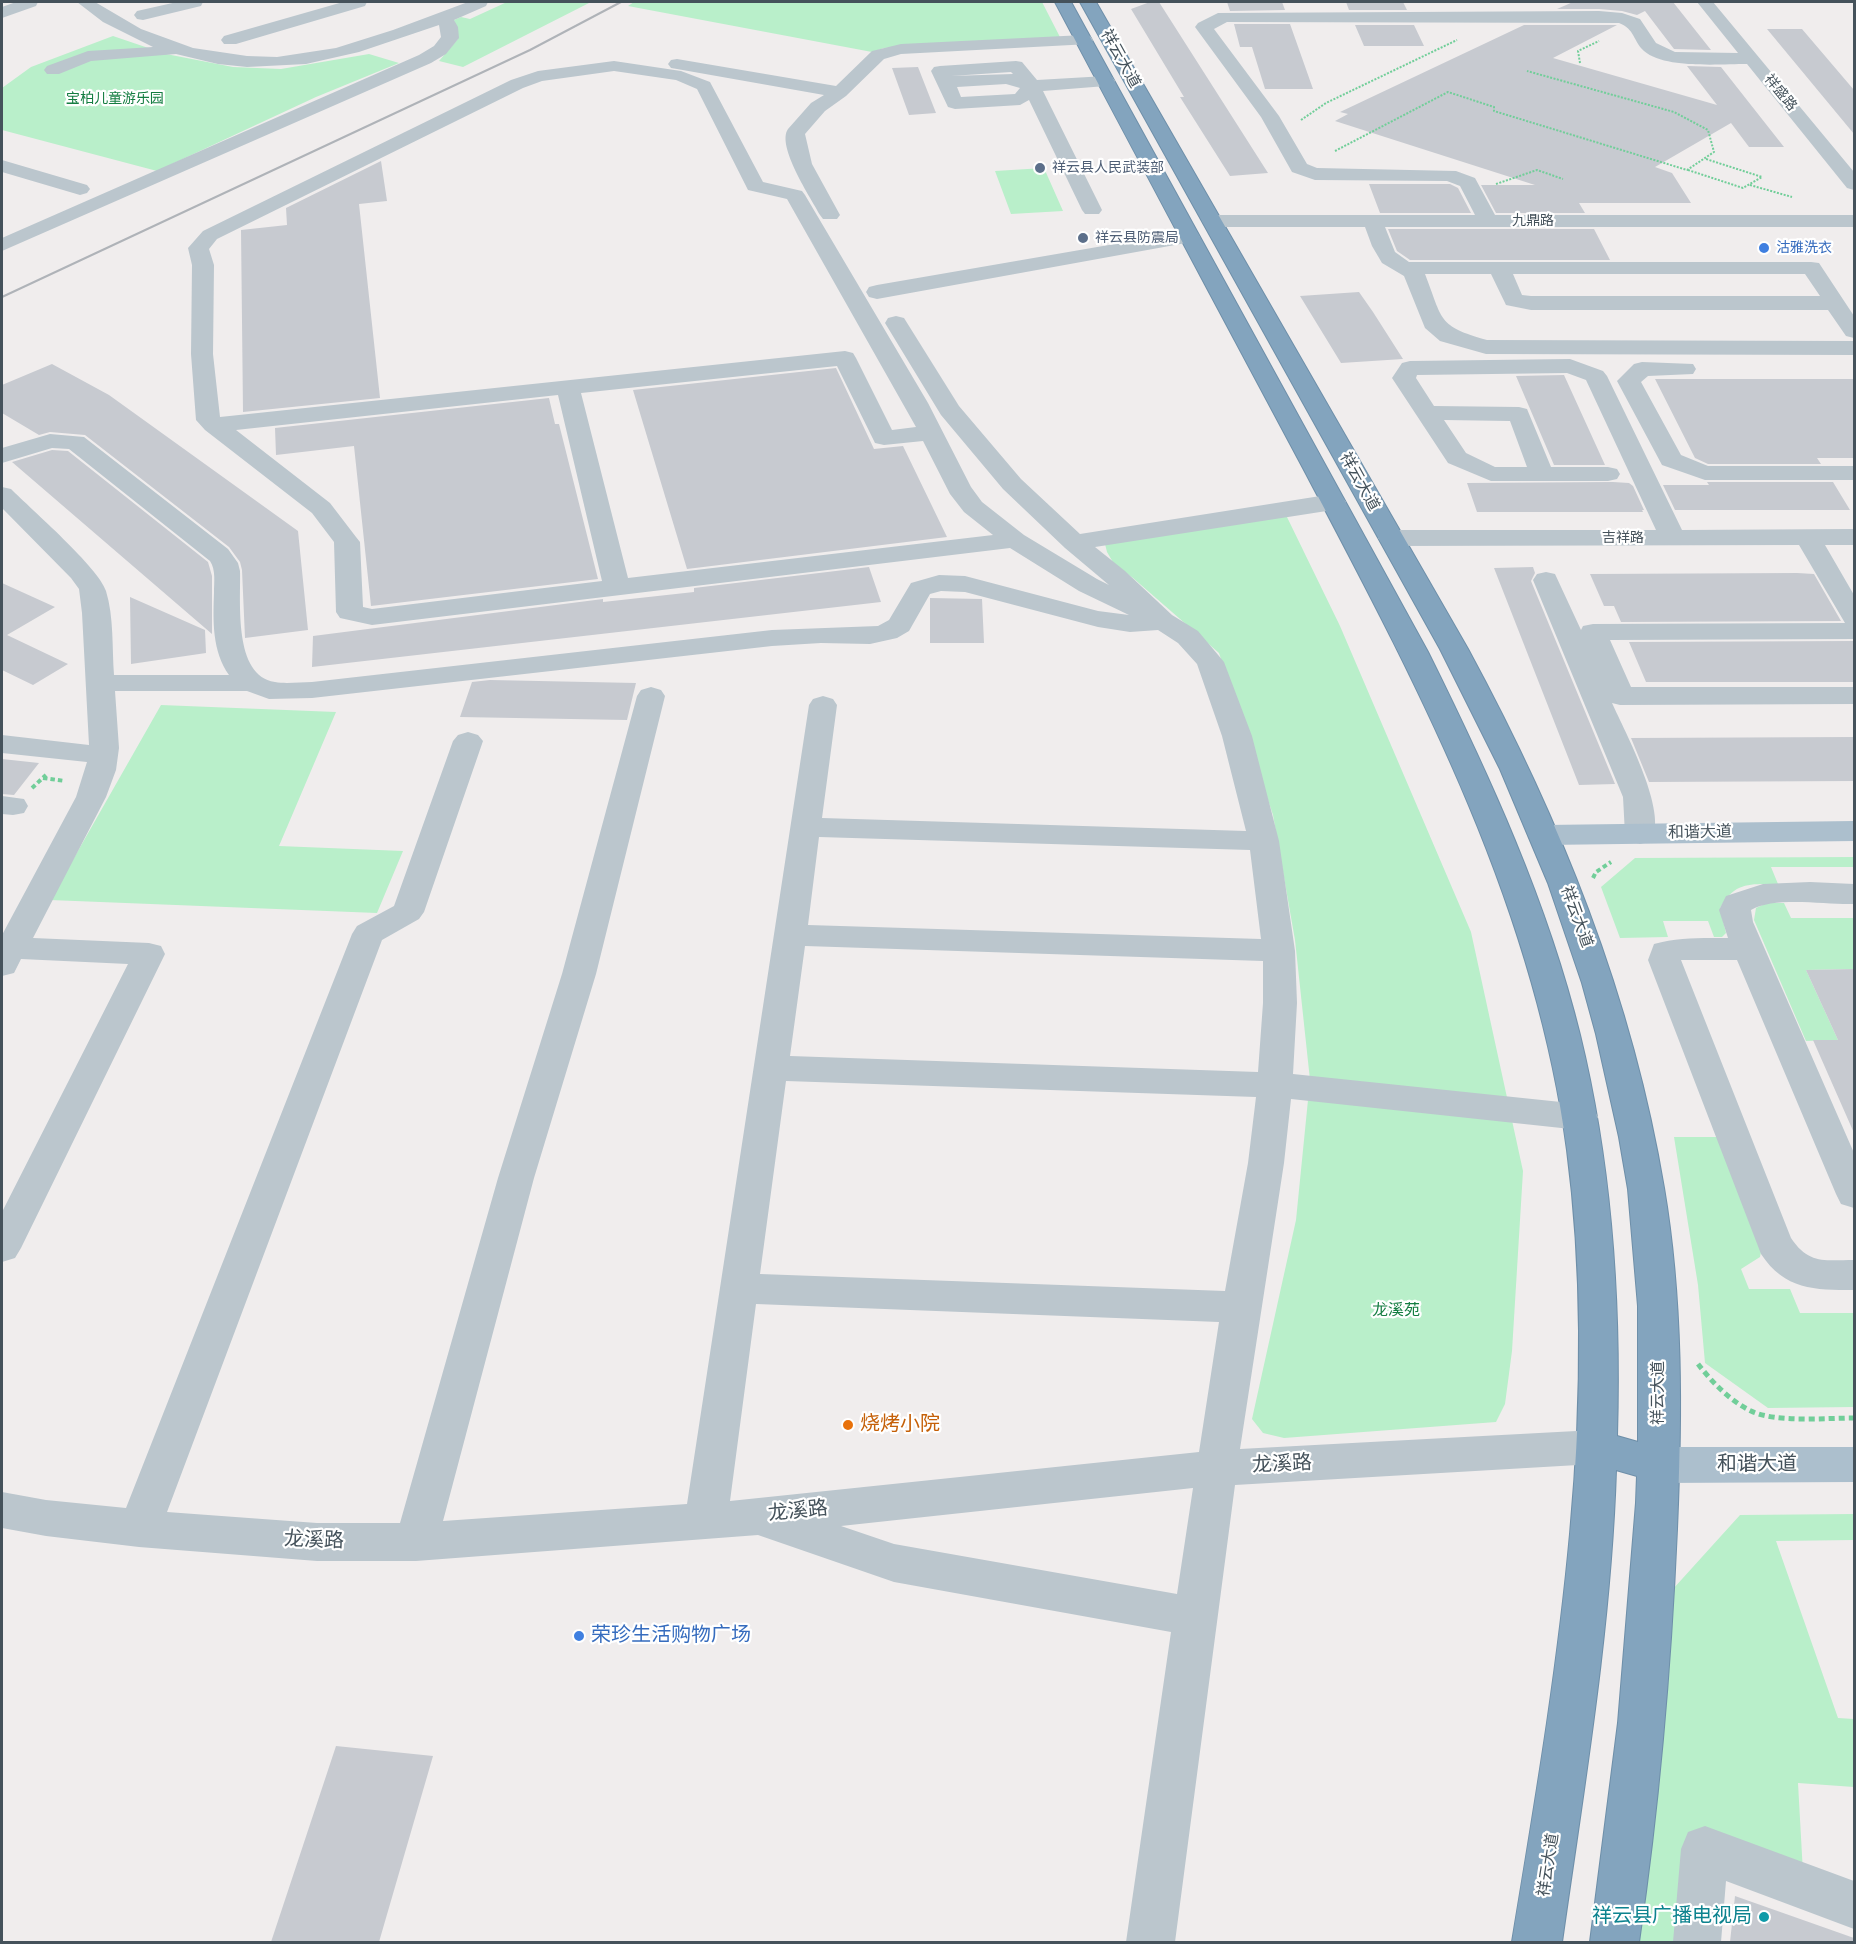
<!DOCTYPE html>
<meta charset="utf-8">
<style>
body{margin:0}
#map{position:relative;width:1856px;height:1944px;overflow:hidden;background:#f0eded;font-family:Poppins,sans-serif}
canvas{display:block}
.frame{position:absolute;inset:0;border:3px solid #45525b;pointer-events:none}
</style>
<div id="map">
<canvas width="1856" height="1944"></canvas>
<div class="frame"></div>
</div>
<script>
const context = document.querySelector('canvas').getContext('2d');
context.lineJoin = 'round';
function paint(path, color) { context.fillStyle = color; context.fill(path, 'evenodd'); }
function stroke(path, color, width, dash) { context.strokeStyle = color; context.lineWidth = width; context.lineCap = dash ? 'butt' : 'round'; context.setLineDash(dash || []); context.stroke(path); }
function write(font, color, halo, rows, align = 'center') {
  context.font = font + ' Poppins,"Noto Sans SC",sans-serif'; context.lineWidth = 4.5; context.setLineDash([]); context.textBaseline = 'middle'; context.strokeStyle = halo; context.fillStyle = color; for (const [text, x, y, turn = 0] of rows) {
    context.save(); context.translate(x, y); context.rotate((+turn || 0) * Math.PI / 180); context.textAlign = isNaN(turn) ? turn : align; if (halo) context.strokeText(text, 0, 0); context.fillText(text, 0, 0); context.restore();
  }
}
const green = new Path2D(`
 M507 2H591L463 67 439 61 458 39 454 20 461 17 470 19Z
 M634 2H1042L1061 39 884 48 872 52 628 6Z
 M113 36 166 54 233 67 281 69 369 54 399 63 316 97 157 171 2 130V88L31 67Z
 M1044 168 1063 211 1011 214 995 171Z
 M1286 515 1340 626 1471 932 1523 1171 1512 1351 1505 1404 1496 1422 1284 1438 1263 1433 1252 1419 1296 1220 1310 1080 1295 940 1273 815 1219 653 1133 578 1114 564 1107 552 1105 544Z
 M161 705 336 712 279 846 403 851 377 913 50 900Z
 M1854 857V867H1771L1778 884C1751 884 1735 881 1720 908L1726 933 1722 937H1714L1708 921H1663L1668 937 1620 938 1601 887 1635 858Z
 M1767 903H1784L1791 918H1854V969L1806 970 1838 1040 1806 1041 1754 920 1756 908Z
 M1674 1137H1718L1761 1252 1760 1257 1741 1269 1749 1289H1790L1800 1313H1854V1407L1768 1408 1705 1363 1698 1285Z
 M1854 1514V1540L1776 1541 1838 1718 1854 1719V1787L1798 1783 1803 1873 1697 1833 1687 1942H1617L1673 1589 1740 1515Z`);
const building = new Path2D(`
 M1150 2H1159L1268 173 1230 176 1180 97H1184L1131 9Z
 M1227 2H1282L1285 10 1230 11Z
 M1346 2H1403L1407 10H1349Z
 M1573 2H1673L1711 50 1674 49 1645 11 1637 15 1622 11 1599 9H1557Z
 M1234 24H1290L1313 89H1265L1252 47H1240Z
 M1355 25H1414L1424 46H1364Z
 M1524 25H1617L1553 58 1717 105 1687 66 1721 67 1784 147H1749L1731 123 1655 167 1672 173 1691 203H1579L1585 213H1496L1481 185H1535L1335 121 1348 114 1340 112Z
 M1767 29H1802L1854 90V134Z
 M918 67 936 113 909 115 892 68Z
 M381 161 387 201 359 204 380 398 243 412 241 230 287 225 286 208Z
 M1369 184H1450L1458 188 1471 213H1380Z
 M1388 229H1594L1610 260H1410L1397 251Z
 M1359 292 1373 312 1403 359 1341 363 1300 296Z
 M52 364 109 395 298 531 308 630 245 638 242 570 240 562 229 547 85 435 50 432 39 435 2 413V385Z
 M836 368 874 449 903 446 947 537 687 569 633 390Z
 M1564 375 1605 465H1554L1516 376Z
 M1655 379H1854V458H1817L1821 464H1708L1695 458Z
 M549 398 555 424H559L598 579 371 606 354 446 276 455 275 428Z
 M52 450 68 451 208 562 212 576V634L12 462Z
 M1613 482 1629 483 1633 486 1644 510H1642L1643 512H1477L1467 483Z
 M1707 482H1833L1850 510H1675L1663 485H1709Z
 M869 567 881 602 312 667 313 636 603 599V602L694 592V588Z
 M1533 567 1535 573 1531 581 1615 784 1579 785 1494 568Z
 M1797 573 1814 574 1841 621 1621 622 1614 606H1604L1590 574Z
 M2 583 55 607 7 635 68 664 33 685 2 670Z
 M130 597 205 630 206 653 131 664Z
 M930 598 982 599 984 643H930Z
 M1854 641V682H1646L1629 642Z
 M490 680 636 683 627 720 460 717 472 682Z
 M1854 737V781L1649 782 1631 738Z
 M2 759 39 763 14 795 2 794Z
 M1854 969V1133L1813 1040H1838L1806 970Z
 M336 1746 433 1756 379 1942H271Z
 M1735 1896 1854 1938V1942H1730Z`);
const pathFar2 = new Path2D(`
 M1580 63 1578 51 1599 41
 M1301 120 1326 103 1457 40
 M1335 151 1448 92 1494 107V111L1687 170 1714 152 1708 130 1674 112 1527 71
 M1688 170 1743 188 1762 177 1706 159
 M1496 184 1537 170 1563 179
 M1750 185 1792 197`);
const pathFar1 = new Path2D(`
 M43 778 65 781
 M32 788 46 775
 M1593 878 1596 872 1611 862`);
const path = new Path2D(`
 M1698 1364C1712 1382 1730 1401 1751 1411 1776 1423 1825 1418 1854 1418`);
const minor = new Path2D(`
 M16 2H38L36 6 2 18V7Z
 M77 2H95L141 29 193 48 247 56 277 57 336 48 393 30 468 2H488L486 6 454 20 458 27 459 38 446 54 431 63 2 251V238L419 55 434 46 441 37 439 25 359 52 306 64 247 67 218 64 176 54 91 61 59 74H47L44 70 47 66 88 51 153 47 103 22Z
 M177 2H203L201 6 143 20 137 19 134 15 137 11Z
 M343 2H367L365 6 236 44H224L221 40 224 36Z
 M1697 2H1713L1854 172V190L1847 188 1747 64C1719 64 1665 69 1644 51 1633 41 1635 29 1619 23L1227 22 1214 29 1279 116 1307 164 1317 168 1456 171 1475 178 1495 215H1854V227H1385L1395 252 1409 262H1811L1819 263 1854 316V338L1846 336 1828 310H1531L1506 305 1491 274H1425C1443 320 1437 326 1487 340L1854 341V355L1486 354 1440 341 1425 328 1404 276 1382 263 1372 246 1365 227H1212L1205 225 1202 221 1205 217 1212 215H1475L1460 186 1447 181 1315 180 1292 172 1261 117 1195 27 1198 23 1218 13 1599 11 1622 13 1640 19 1656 43 1675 52 1738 53ZM1513 274H1805L1820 296H1531L1522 295Z
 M1084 35 1090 36 1093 40 1090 44 901 54 884 59 846 96 825 111 805 134 812 164 840 215 837 219H823L820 215C811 198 776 146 788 129L811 103 824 95 677 69 671 68 668 64 671 60 677 59 836 86 872 51 901 44Z
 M614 61 681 71 710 82 763 182 802 191 805 195 928 403 971 487 982 502 1024 535 1097 579 1109 585 1065 548 1003 489 941 415 885 323 888 318 896 316 904 318 959 406 1021 479 1080 534 1333 494 1342 497 1346 502 1342 507 1333 510 1095 547 1125 571 1172 615 1198 631 1224 662 1252 736 1279 841 1295 951 1297 1003 1293 1074 1580 1104 1593 1108 1598 1117 1593 1126 1580 1130 1291 1099 1284 1163 1240 1449 1595 1430 1609 1435 1615 1447 1609 1459 1595 1464 1235 1485 1175 1942H1126L1171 1632 894 1582 758 1535 416 1561H317L139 1547 46 1536 2 1528V1492L46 1500 126 1508 352 934 357 926 394 906 453 741 458 735 468 732 478 735 483 741 424 912 419 919 382 940 167 1512 317 1523H400L498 1178 562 974 637 696 641 690 651 687 661 690 665 696 596 974 534 1178 443 1521 687 1504 809 705 813 699 823 696 833 699 837 705 822 818 1246 831 1222 736 1197 664 1178 643 1158 630 1130 632 1098 627 965 592 941 591 930 594 909 631 897 638 870 644 821 643 772 646 312 698 269 699 247 691H115L119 748 116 770 106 797 33 938 149 943 161 946 165 954 21 1248 15 1258 2 1262V1212L128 964 21 959 14 973 2 976V935L76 797 87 762 2 753V735L89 745 82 613 79 589 71 578 2 508V487L11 489C31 509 99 568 106 591 114 617 112 648 114 675H229C212 651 213 621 214 593 214 582 216 570 210 561L69 449 52 448 2 463V448L50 434 84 437 228 549 238 563 240 571C241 601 233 676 275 682 286 684 300 682 312 682L772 630 878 626 889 620 911 583 939 575 965 576 1098 611 1129 615 1079 591 1010 548 372 625 340 618 336 612 334 542 312 513 205 430 196 420 191 354 192 265 188 248 203 231 511 80 538 71ZM614 71 676 80 697 89 748 190 787 199 916 427 892 430 856 358 853 353 845 351 220 417 213 354 214 265 209 249 217 239 523 88 542 81ZM837 366 875 443 884 445 923 441 950 494 964 512 993 535 628 578 581 393ZM558 395 602 581 372 609 363 607 360 542 356 537 330 503 236 430ZM819 837 1250 850 1261 939 808 925ZM805 946 1263 961V1003L1258 1072 790 1056ZM786 1081 1256 1097 1248 1163 1225 1291 760 1274ZM756 1304 1219 1322 1199 1452 730 1501ZM1193 1488 1177 1594 894 1544 841 1526Z
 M1016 61 1022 62 1037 80 1106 76 1112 77 1115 81 1112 85 1106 86 1043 91 1102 210 1099 214H1085L1082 210 1029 100 1020 105 955 109 948 107 931 71 934 67 940 66ZM1011 72 1013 74 951 76ZM1006 84 1020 88 1015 94 961 97 957 87Z
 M2 160 87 185 90 189 87 193 80 195 2 172Z
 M1190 231 1197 233 1200 237 1197 241 877 299 869 297 866 292 869 287 877 285Z
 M1570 359 1603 371 1607 376 1682 530 1854 529V545H1825L1854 595V639L1610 640 1631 687H1854V704L1620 705 1612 703C1625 732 1669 813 1651 841L1640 844 1629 841 1625 834 1623 797 1533 580 1537 574 1546 572 1555 574 1581 630 1583 626 1593 624 1845 623 1799 545 1391 546 1382 543 1378 538 1382 533 1391 530H1656L1586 380 1567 373 1417 375 1416 378 1434 406 1519 407 1527 409 1551 467H1608L1617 469 1620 474 1617 479 1608 481H1491L1448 463 1392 378 1402 363 1410 361ZM1444 420 1510 421 1527 467H1495L1466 453Z
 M1642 362 1693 364 1696 369 1693 374 1648 376 1641 382 1681 455 1708 466H1854V480H1705L1662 465 1617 381 1634 364Z
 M2 796 24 799 28 806 24 813 13 815 2 814Z
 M1810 882 1854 884V904C1826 905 1775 896 1751 910L1753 922 1854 1153V1208L1841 1204 1836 1194 1737 960H1681L1791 1238C1809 1265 1826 1260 1854 1260V1290C1814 1290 1785 1290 1761 1254L1648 960 1654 944C1679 937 1702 938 1728 938L1719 910 1726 896 1763 884Z
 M1705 1826 1854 1881V1929L1726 1881 1721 1942H1673L1681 1849 1688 1832Z`);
const major = new Path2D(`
 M1854 821V841L1545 845 1534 842 1530 835 1534 828 1545 825Z
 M1659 1447H1854V1482L1659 1483 1644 1477 1638 1465 1644 1453Z`);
const highway = new Path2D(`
 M1055 2H1071L1428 652C1489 775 1547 901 1580 1035 1612 1166 1621 1301 1617 1436L1638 1442V1306L1628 1189 1619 1137 1596 1034 1582 983 1548 883 1500 769 1440 649 1080 2H1096L1468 649C1560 819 1632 996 1664 1188 1683 1300 1682 1416 1677 1529 1671 1667 1659 1806 1639 1942H1590L1618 1723 1636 1503 1637 1476 1616 1470C1611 1628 1584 1786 1562 1942H1512C1555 1681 1602 1415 1567 1150 1534 902 1418 686 1303 468 1220 313 1137 157 1055 2Z`);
const rail = new Path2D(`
 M2 297 530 50 621 2`);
const markers = [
 [1040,168,6,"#5c6f8a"],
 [1083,238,6,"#5c6f8a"],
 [1764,248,6,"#3f7fe0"],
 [848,1425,6,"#e8710a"],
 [579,1636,6,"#3f7fe0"],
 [1764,1917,6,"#0f9aa8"]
];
const farStreetnames = [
 ["祥盛路",1780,93,51],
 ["九鼎路",1533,221],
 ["吉祥路",1623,538]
];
const farParknames = [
 ["宝柏儿童游乐园",115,99]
];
const farServicenames = [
 ["祥云县人民武装部",1052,168],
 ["祥云县防震局",1095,238]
];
const farShopnames = [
 ["沽雅洗衣",1776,248]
];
const streetNames = [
 ["祥云大道",1120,59,61],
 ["祥云大道",1359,482,61],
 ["和谐大道",1700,833,-1],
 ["祥云大道",1576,917,70],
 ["祥云大道",1659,1393,-90],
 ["祥云大道",1549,1865,-81]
];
const parkNames = [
 ["龙溪苑",1396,1311]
];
const nearFoodnames = [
 ["烧烤小院",860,1425]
];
const nearStreetnames = [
 ["龙溪路",1282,1465,-3],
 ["和谐大道",1757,1465],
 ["龙溪路",798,1512,-6],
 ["龙溪路",314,1541,2]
];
const nearShopnames = [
 ["荣珍生活购物广场",591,1636]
];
const nearCulturenames = [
 ["祥云县广播电视局",1752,1917]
];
paint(green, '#b9efca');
paint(building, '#c7cad0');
stroke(highway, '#6e8fa9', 2);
stroke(pathFar2, '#71ce99', 2, [2, 1.5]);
stroke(pathFar1, '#71ce99', 4, [4.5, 3]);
stroke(path, '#71ce99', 5, [6, 4]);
paint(minor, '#bbc6cd');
paint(major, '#acbfcd');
paint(highway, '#83a4be');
stroke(rail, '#afb3b8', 2);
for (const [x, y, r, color] of markers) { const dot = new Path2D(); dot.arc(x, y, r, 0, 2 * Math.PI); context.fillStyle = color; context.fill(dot); stroke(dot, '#fff', 2); }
write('14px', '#45525b', '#fff', farStreetnames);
write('14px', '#147d41', '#fff', farParknames);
write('14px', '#4e5e75', '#fff', farServicenames, 'left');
write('14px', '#366cbe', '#fff', farShopnames, 'left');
write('16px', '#45525b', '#fff', streetNames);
write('16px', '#147d41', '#fff', parkNames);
write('20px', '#c56008', '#fff', nearFoodnames, 'left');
write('20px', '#45525b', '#fff', nearStreetnames);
write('20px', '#366cbe', '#fff', nearShopnames, 'left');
write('20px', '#0d838f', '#fff', nearCulturenames, 'right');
</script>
